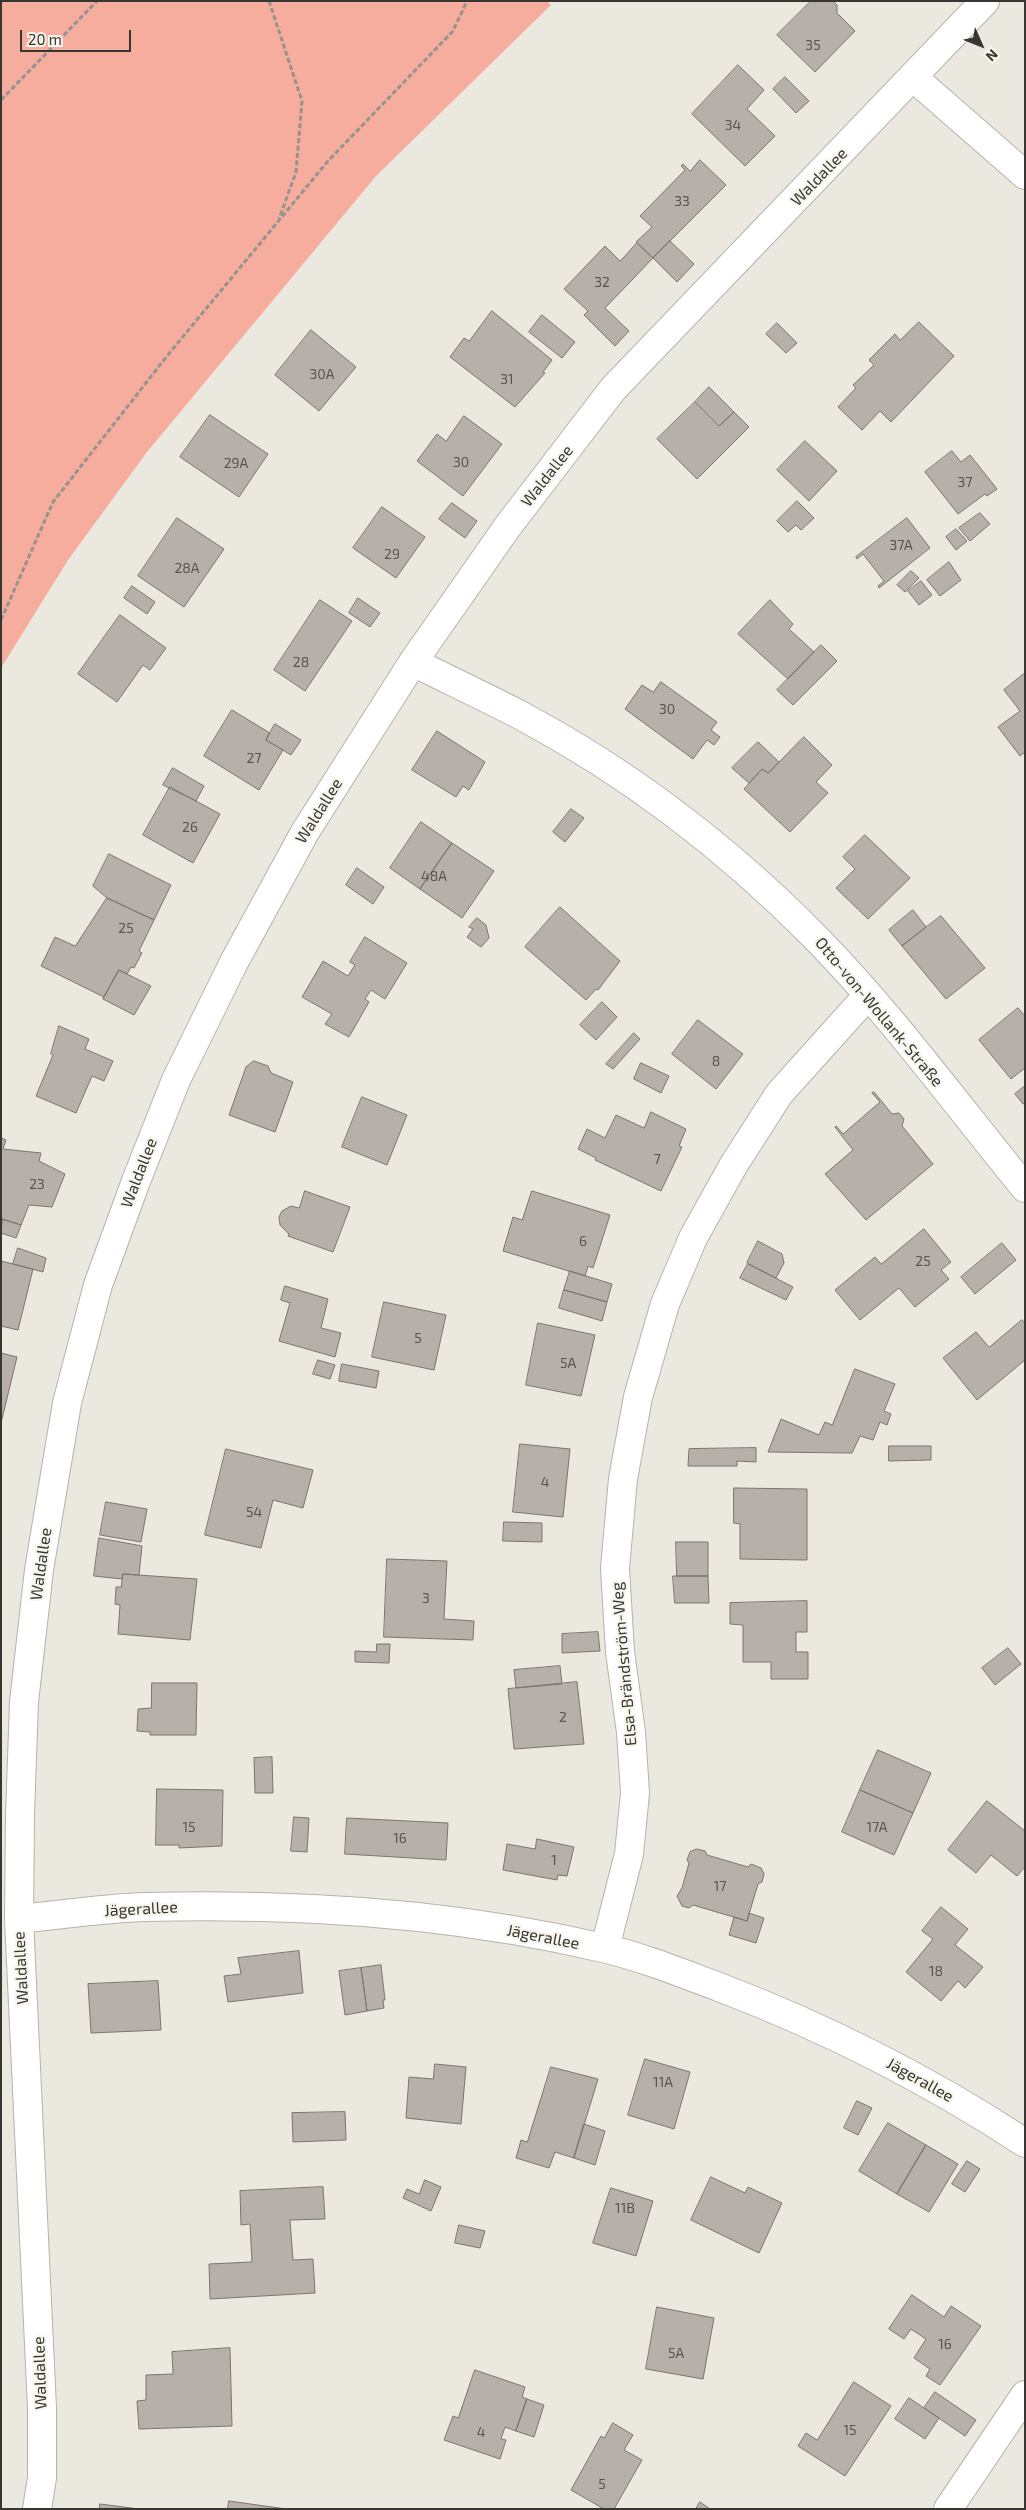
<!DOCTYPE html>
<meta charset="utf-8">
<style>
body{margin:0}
#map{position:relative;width:1026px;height:2510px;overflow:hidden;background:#eae8df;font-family:"Exo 2",sans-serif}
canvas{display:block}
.frame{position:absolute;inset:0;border:2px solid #373633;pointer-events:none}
.north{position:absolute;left:956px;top:20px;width:50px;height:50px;-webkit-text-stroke:4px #f8f5ec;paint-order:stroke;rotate:134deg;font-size:14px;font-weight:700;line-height:20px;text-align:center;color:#373633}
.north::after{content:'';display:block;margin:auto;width:18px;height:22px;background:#373633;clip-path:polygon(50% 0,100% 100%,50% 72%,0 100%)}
.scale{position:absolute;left:20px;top:30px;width:111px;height:22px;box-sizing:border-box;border:2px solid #373633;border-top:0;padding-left:6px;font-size:15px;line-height:18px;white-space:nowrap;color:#373633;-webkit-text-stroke:4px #f8f5ec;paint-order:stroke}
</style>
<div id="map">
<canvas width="1026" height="2510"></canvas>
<div class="frame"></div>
<div class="north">N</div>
<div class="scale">20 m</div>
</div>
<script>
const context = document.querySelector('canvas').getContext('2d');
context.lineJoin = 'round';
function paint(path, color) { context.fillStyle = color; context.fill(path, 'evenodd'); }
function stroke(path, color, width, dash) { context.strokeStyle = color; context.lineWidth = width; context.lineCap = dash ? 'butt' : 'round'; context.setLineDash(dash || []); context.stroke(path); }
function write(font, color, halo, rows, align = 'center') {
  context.font = font + ' "Exo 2",sans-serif'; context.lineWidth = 4.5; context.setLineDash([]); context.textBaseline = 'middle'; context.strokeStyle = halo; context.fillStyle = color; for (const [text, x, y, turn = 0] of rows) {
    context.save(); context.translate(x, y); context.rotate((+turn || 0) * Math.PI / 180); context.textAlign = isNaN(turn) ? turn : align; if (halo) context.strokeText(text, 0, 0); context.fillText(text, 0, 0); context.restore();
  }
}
const green = new Path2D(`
 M1 1H547L551 5 376 176 147 452 68 560 1 668Z`);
const building = new Path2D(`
 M811 1H833L837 5V13L855 31 815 72 777 35Z
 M738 65 764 90 747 109 775 136 745 166 692 114Z
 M785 77 809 101 796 113 773 89Z
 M700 160 726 185 653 258 636 242 652 227 640 216 685 170 681 166 683 164 690 171Z
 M670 241 694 264 677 282 653 258Z
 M637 243 653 258 605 308 629 331 615 346 584 315 588 311 564 289 605 246 620 261Z
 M492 311 552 360 543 372 545 373 515 407 450 357 464 338 469 341Z
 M542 315 575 342 562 358 529 332Z
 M919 322 954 356 891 422 880 411 862 430 838 407 856 388 853 385 874 365 869 360 895 334 900 340Z
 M777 323 797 343 786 353 766 334Z
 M311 330 356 367 319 411 275 375Z
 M709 387 734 412 719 426 695 402Z
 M695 402 719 426 734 412 749 427 697 479 657 439Z
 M210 415 268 454 239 497 180 457Z
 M464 416 502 444 463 496 417 461 437 434 446 441Z
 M805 441 837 471 809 501 777 470Z
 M952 451 961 462 970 455 997 489 987 496 985 494 958 514 925 472Z
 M797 501 814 518 801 530 796 525 788 532 777 521Z
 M452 503 477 521 465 538 439 519Z
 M382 507 425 537 396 578 353 548Z
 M980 513 990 524 970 541 959 528Z
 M177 518 224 549 184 607 138 576Z
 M907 518 930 548 879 588 878 586 884 581 863 554 857 559 856 557Z
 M956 529 967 541 956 550 946 537Z
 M949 562 961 580 940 596 927 580Z
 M911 571 919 578 905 592 897 585Z
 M921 581 932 595 919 605 908 591Z
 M132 586 155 602 147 614 124 598Z
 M358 598 380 613 370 627 349 613Z
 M320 600 352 621 305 691 274 670Z
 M770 600 793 624 789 629 814 652 788 679 738 634Z
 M120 615 166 648 150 670 143 665 117 702 78 674Z
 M821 645 837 661 793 705 777 690Z
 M1025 673V752L1020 756 998 727 1020 711 1004 690Z
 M661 682 717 722 711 730 720 737 714 745 707 740 693 759 625 709 642 685 653 692Z
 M232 710 270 733 266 740 283 750 259 790 204 756Z
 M275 724 301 740 291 755 266 740Z
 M437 731 485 762 469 790 463 786 456 797 412 770Z
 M804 737 832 765 816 782 828 793 790 832 744 789 762 769 768 773Z
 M758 742 779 762 768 773 762 769 749 783 732 768Z
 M173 768 204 786 196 801 163 785Z
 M170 787 220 814 193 863 143 835Z
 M571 809 584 818 565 842 553 832Z
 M421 822 452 843 420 889 390 868Z
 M865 835 910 878 868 919 836 888 855 869 843 857Z
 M452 843 494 871 462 918 420 889Z
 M109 854 171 885 154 920 107 898 93 886Z
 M357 868 384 887 373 904 346 885Z
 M107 898 154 920 139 951 142 953 134 968 131 967 127 974 119 970 104 997 41 966 55 937 75 946Z
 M560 907 620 961 598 990 596 989 586 1000 525 947Z
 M913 910 926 927 902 946 889 930Z
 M941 916 985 968 946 999 902 946Z
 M477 918 486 925 489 938 481 947 467 937 473 929 469 927Z
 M365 937 407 963 385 999 371 990 365 999 369 1002 349 1037 325 1024 332 1014 302 997 323 961 348 976 355 965 350 962Z
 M119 970 151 986 134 1015 103 999Z
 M602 1002 617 1017 596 1040 580 1025Z
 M1018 1008 1025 1016V1068L1011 1079 979 1040Z
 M698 1020 743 1054 716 1089 672 1054Z
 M59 1026 89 1039 85 1049 113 1061 104 1081 92 1076 76 1113 36 1096 53 1055 51 1054Z
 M634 1033 640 1039 613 1069 606 1064Z
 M254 1061 268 1066 271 1073 293 1082 275 1132 229 1115 246 1067Z
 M641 1063 669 1076 661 1093 634 1079Z
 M1025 1086V1103L1023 1104 1015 1094Z
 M874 1092 892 1114 899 1113 904 1119 902 1126 933 1164 866 1220 825 1174 853 1150 835 1127 836 1126 843 1134 880 1102 872 1093Z
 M362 1097 407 1115 387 1165 342 1147Z
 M651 1112 686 1129 679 1146 682 1147 661 1191 595 1160 596 1158 578 1149 587 1129 605 1138 616 1115 644 1128Z
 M1 1138 6 1140 3 1149 41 1153 39 1161 65 1174 52 1207 29 1205 21 1225 1 1219Z
 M305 1191 350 1207 333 1252 288 1236 289 1234 280 1225 279 1217 282 1211 291 1206 299 1208Z
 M532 1191 610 1215 593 1268 588 1266 585 1276 503 1251 513 1217 522 1220Z
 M3 1219 21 1225 16 1238 1 1233Z
 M924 1229 951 1262 941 1270 949 1279 915 1307 899 1288 860 1320 835 1290 875 1257 881 1264Z
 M758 1241 782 1254 784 1263 776 1278 747 1263Z
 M1002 1243 1016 1260 975 1294 961 1277Z
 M18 1248 46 1258 43 1272 13 1264Z
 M1 1261 33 1269 18 1330 1 1326Z
 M748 1264 793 1287 786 1300 740 1278Z
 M570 1271 612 1284 607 1302 564 1290Z
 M285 1286 328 1299 321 1328 341 1333 335 1357 279 1341 290 1303 281 1300Z
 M564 1290 607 1302 602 1321 559 1308Z
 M384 1302 446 1315 434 1370 372 1357Z
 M1022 1320 1025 1323V1360L977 1400 943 1358 976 1332 989 1347Z
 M538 1323 595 1335 581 1396 526 1385Z
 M1 1353 17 1357 1 1423Z
 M318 1360 335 1365 330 1379 313 1374Z
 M342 1364 379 1371 376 1388 339 1381Z
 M855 1369 895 1384 884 1411 891 1414 887 1425 880 1422 873 1440 860 1436 852 1453 768 1452 781 1419 819 1435 825 1422 832 1425Z
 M520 1444 570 1449 563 1517 513 1512Z
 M889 1446H931V1460L889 1461Z
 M756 1448V1462L737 1461V1466H688L689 1449Z
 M226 1449 313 1470 303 1508 273 1500 261 1548 205 1535Z
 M734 1488 807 1489V1560L740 1559V1524L734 1523Z
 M106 1502 147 1509 141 1542 100 1535Z
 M504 1522 542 1523V1542L503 1541Z
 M99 1538 142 1546 139 1575 123 1574 122 1579 94 1576Z
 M676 1542H708V1576H677Z
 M387 1559 447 1561 444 1619 474 1621 473 1640 384 1637Z
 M123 1574 197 1579 190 1640 118 1634 120 1605 115 1604 116 1587H121Z
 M673 1576H708L709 1603H675Z
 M807 1601V1632H796V1652H808V1679H771V1662H743V1625L730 1624V1603Z
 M598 1632 600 1651 562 1653V1634Z
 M377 1644H390L389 1663 355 1662V1651L376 1652Z
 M1008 1648 1021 1664 995 1685 982 1668Z
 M560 1666 562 1684 516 1688 514 1670Z
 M577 1682 584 1744 514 1749 508 1689Z
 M152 1683H197L196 1735H150V1732L137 1731 138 1709 151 1708Z
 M878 1750 931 1773 913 1813 860 1790Z
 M272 1757 273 1793H255L254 1758Z
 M157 1789 223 1790 222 1846 179 1848V1845H156Z
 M860 1790 913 1813 894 1855 842 1832Z
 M987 1801 1025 1831V1867L1017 1876 991 1855 976 1873 948 1850Z
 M294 1817 309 1818 307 1852 291 1851Z
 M347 1818 448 1823 446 1860 345 1854Z
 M537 1839 574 1847 567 1876 558 1875 557 1880 503 1870 507 1844 535 1849Z
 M697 1849 705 1851 707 1855 748 1867 751 1864 761 1868 764 1874 762 1882 758 1884 747 1921 693 1905 689 1908 682 1906 677 1896 682 1888 689 1863 687 1860 690 1852Z
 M941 1907 968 1929 955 1945 983 1967 965 1988 958 1981 941 2001 906 1972 933 1939 922 1931Z
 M749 1913 764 1918 756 1943 729 1935 734 1917 747 1921Z
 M299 1951 303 1993 228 2002 224 1976 241 1974 238 1958Z
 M381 1965 385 2000H383L384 2008 367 2011 361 1968Z
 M361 1968 367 2011 345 2015 339 1971Z
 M158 1981 161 2030 91 2033 88 1984Z
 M645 2059 690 2072 674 2129 628 2115Z
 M435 2064 466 2067 461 2124 406 2118 409 2077 433 2079Z
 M551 2067 598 2079 574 2158 555 2152 549 2168 516 2158 521 2140 527 2142Z
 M857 2101 872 2108 858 2135 844 2128Z
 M345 2112 346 2140 293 2142 292 2113Z
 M888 2123 926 2145 897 2194 859 2171Z
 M584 2124 605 2131 595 2165 574 2158Z
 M926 2145 958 2164 929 2212 897 2194Z
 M967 2161 980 2169 965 2192 952 2184Z
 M711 2177 745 2193 748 2187 782 2203 759 2253 691 2220Z
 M425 2180 441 2187 431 2211 403 2198 407 2189 419 2194Z
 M323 2187 325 2219 290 2220 293 2260 313 2259 315 2293 210 2299 209 2264 252 2262 250 2224 241 2225 240 2191Z
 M611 2188 653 2201 636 2256 593 2243Z
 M459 2225 485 2231 480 2248 455 2243Z
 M912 2295 944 2317 951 2306 981 2326 940 2385 926 2376 930 2369 914 2358 926 2339 911 2329 904 2339 889 2329Z
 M657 2307 714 2318 703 2379 646 2369Z
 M230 2348 232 2426 139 2429 137 2401 146 2400V2375L173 2374 172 2352Z
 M475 2370 525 2387 522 2397 527 2399 516 2431 505 2427 501 2439 506 2440 500 2459 444 2440 453 2416 458 2418Z
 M854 2382 891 2406 845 2476 798 2446 806 2433 817 2440Z
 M935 2392 976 2420 965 2436 924 2408Z
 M909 2398 939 2418 925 2439 895 2419Z
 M527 2399 544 2405 534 2437 516 2431Z
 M613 2423 633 2435 624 2450 642 2460 614 2509H604L571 2490 601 2436 604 2438Z
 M229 2501 286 2509H228Z
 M700 2502 710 2509H696Z
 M100 2504 139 2509H100Z`);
const path = new Path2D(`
 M269 1 302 101 296 172 279 219
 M1 100 97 1
 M1 620 53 502 167 356 328 161 453 31 467 1`);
const minor = new Path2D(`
 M914 78 1025 175
 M413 662C449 680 485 697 520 715 627 772 728 849 814 936 891 1014 956 1104 1025 1188
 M19 1919C61 1915 104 1908 146 1907 299 1903 454 1913 603 1948 642 1957 681 1973 719 1987 829 2029 926 2078 1025 2143
 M605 1948 629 1854 635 1793 631 1732 620 1652 615 1568 623 1479 638 1397 665 1304 693 1238 733 1166 779 1094 868 995
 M37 2509 42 2478V2408L19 1919 20 1815 24 1702 39 1570 67 1403 98 1285 136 1181 176 1080 234 962 305 832 413 662 508 526 613 389 985 1
 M948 2509 1025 2395`);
const numberNames = [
 ["35",813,45],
 ["34",733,125],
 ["33",682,201],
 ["32",602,282],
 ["30A",322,374],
 ["31",507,379],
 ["30",461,462],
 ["29A",236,463],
 ["37",965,482],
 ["37A",901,545],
 ["29",392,554],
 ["28A",187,568],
 ["28",301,662],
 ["30",667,709],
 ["27",254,758],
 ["26",190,827],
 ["48A",434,876],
 ["25",126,928],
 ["8",716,1061],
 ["7",657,1159],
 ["23",37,1184],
 ["6",583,1241],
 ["25",923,1261],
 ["5",418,1338],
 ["5A",568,1363],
 ["4",545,1482],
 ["54",254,1512],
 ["3",426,1598],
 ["2",563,1717],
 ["15",189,1827],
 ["17A",877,1827],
 ["16",400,1838],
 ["1",554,1860],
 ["17",720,1886],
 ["18",936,1971],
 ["11A",663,2082],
 ["11B",625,2208],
 ["16",945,2344],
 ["5A",676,2353],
 ["15",850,2430],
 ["4",481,2432],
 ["5",602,2484]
];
const streetNames = [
 ["Waldallee",819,177,-46],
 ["Waldallee",547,476,-52],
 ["Waldallee",319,811,-58],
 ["Otto-von-Wollank-Straße",879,1012,50],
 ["Waldallee",139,1173,-69],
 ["Waldallee",41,1564,-82],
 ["Elsa-Brändström-Weg",624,1664,-95],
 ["Jägerallee",141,1909,-3],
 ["Jägerallee",543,1937,11],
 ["Waldallee",21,1968,-93],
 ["Jägerallee",920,2080,29],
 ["Waldallee",40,2373,-92]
];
paint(green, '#f6ad9d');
paint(building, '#b7b0aa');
stroke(building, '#7b746f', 1);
stroke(minor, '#b5b3aa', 30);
stroke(path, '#94938d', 3, [5, 2.5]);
stroke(minor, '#fff', 28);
write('14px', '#575451', null, numberNames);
write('16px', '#373633', '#f8f5ec', streetNames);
</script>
